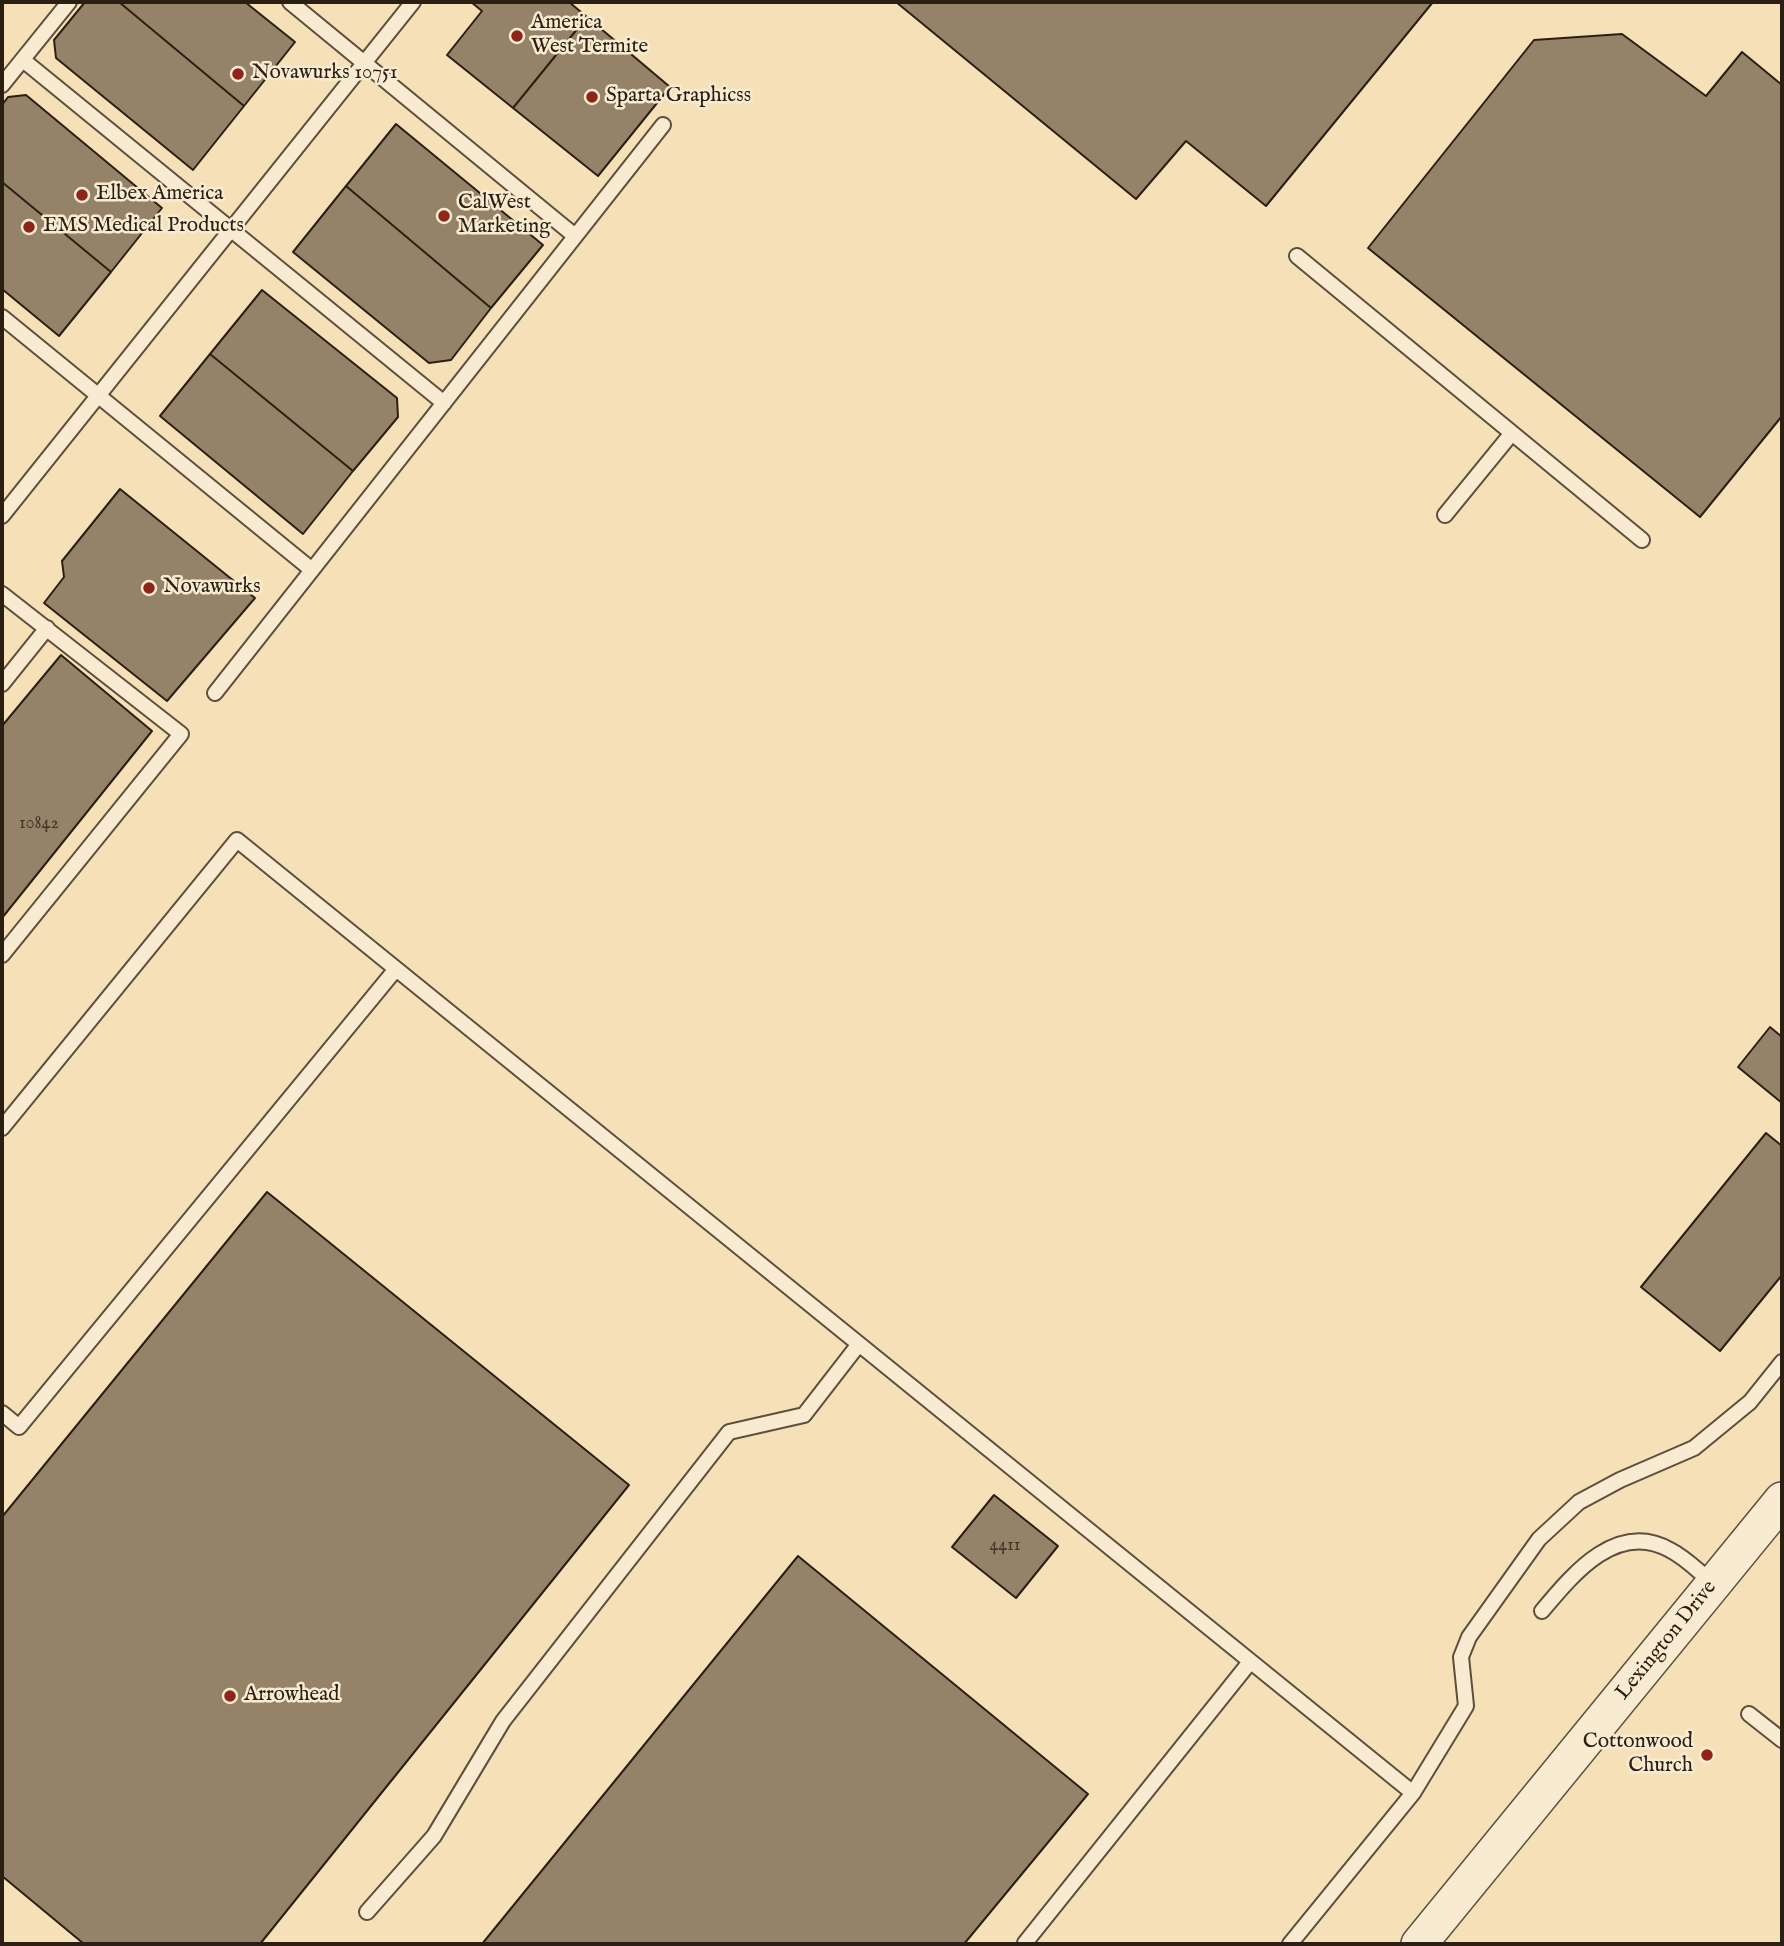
<!DOCTYPE html>
<style>
body{margin:0}
#map{position:relative;width:1784px;height:1946px;overflow:hidden;background:#f6e0b8;font-family:"IM FELL English",serif}
canvas{display:block}
.frame{position:absolute;inset:0;border:4px solid #2a1f12;pointer-events:none}
</style>
<div id="map">
<canvas width="1784" height="1946"></canvas>
<div class="frame"></div>
</div>
<script>
const context = document.querySelector('canvas').getContext('2d');
context.lineJoin = 'round';
function paint(path, color) { context.fillStyle = color; context.fill(path, 'evenodd'); }
function stroke(path, color, width, dash) { context.strokeStyle = color; context.lineWidth = width; context.lineCap = dash ? 'butt' : 'round'; context.setLineDash(dash || []); context.stroke(path); }
function write(font, color, halo, rows, align = 'center') {
  context.font = font + ' "IM FELL English",serif'; context.lineWidth = 5; context.setLineDash([]); context.textBaseline = 'middle'; context.strokeStyle = halo; context.fillStyle = color; for (const [text, x, y, turn = 0] of rows) {
    context.save(); context.translate(x, y); context.rotate((+turn || 0) * Math.PI / 180); context.textAlign = isNaN(turn) ? turn : align; if (halo) context.strokeText(text, 0, 0); context.fillText(text, 0, 0); context.restore();
  }
}
const building = new Path2D(`
 M85 2H119L244 106 193 170 56 58 54 40Z
 M119 2H245L295 42 244 106Z
 M471 2H569L587 17 513 108 447 55 482 11Z
 M896 2H1433L1266 206 1186 141 1136 199Z
 M587 17 670 87 598 176 513 108Z
 M1622 34 1706 96 1742 52 1782 85V416L1700 517 1368 248 1534 40Z
 M26 95 162 208 111 272 2 182V105L8 97Z
 M396 124 543 245 491 308 346 186Z
 M2 182 111 272 59 336 2 289Z
 M346 186 491 308 451 360 429 363 293 252Z
 M262 290 397 398 398 417 353 471 210 354Z
 M210 354 353 471 303 534 160 416Z
 M120 489 255 598 167 701 44 603 64 577 62 561Z
 M61 655 152 731 2 918V726Z
 M1770 1027 1782 1037V1103L1738 1067Z
 M1766 1133 1782 1146V1275L1720 1351 1641 1287Z
 M267 1192 629 1485 260 1944H84L2 1876V1517Z
 M994 1495 1058 1546 1016 1598 952 1547Z
 M798 1556 1088 1794 964 1944H482Z`);
const service = new Path2D(`
 M290 2 575 236
 M23 60 444 403
 M2 85 69 2
 M1297 256 1642 540
 M2 317 312 570
 M1445 515 1512 433
 M2 516 413 2
 M2 594 181 734 2 955
 M2 684 47 628
 M215 693 663 125
 M2 1128 237 840 1413 1793 1290 1944
 M2 1413 19 1427 396 969
 M1542 1611C1573 1574 1617 1520 1670 1550 1686 1558 1699 1572 1713 1583
 M1749 1714 1782 1740
 M1413 1793 1466 1706 1461 1657 1469 1637 1539 1539 1579 1502 1620 1480 1694 1448 1750 1402 1782 1362
 M367 1912 434 1836 503 1721 729 1432 804 1415 859 1344
 M1027 1944 1025 1943 1250 1662`);
const tertiary = new Path2D(`
 M1419 1944 1782 1500`);
const markers = [
 [517,36,7,"#8f2418"],
 [238,74,7,"#8f2418"],
 [592,97,7,"#8f2418"],
 [82,195,7,"#8f2418"],
 [444,216,7,"#8f2418"],
 [29,227,7,"#8f2418"],
 [149,588,7,"#8f2418"],
 [230,1696,7,"#8f2418"],
 [1707,1755,7,"#8f2418"]
];
const numberNames = [
 ["10842",39,824],
 ["4411",1005,1546]
];
const poiNames = [
 ["America",531,24],
 ["West Termite",531,48],
 ["Novawurks 10751",252,74],
 ["Sparta Graphicss",606,97],
 ["Elbex America",96,195],
 ["CalWest",458,204],
 ["Marketing",458,228],
 ["EMS Medical Products",43,227],
 ["Novawurks",163,588],
 ["Arrowhead",244,1696],
 ["Cottonwood",1693,1743,"right"],
 ["Church",1693,1767,"right"]
];
const streetNames = [
 ["Lexington Drive",1667,1641,-51]
];
paint(building, '#948368');
stroke(building, '#2a1f12', 2);
stroke(service, '#5d4f3c', 18);
stroke(tertiary, '#5d4f3c', 38);
stroke(service, '#f9ebd1', 14);
stroke(tertiary, '#f9ebd1', 35);
for (const [x, y, r, color] of markers) { const dot = new Path2D(); dot.arc(x, y, r, 0, 2 * Math.PI); context.fillStyle = color; context.fill(dot); stroke(dot, '#f9ebd1', 2.5); }
write('18px', '#443828', null, numberNames);
write('21px', '#2a1f12', '#f9ebd1', poiNames, 'left');
write('21px', '#2a1f12', '#f9ebd1', streetNames);
</script>
